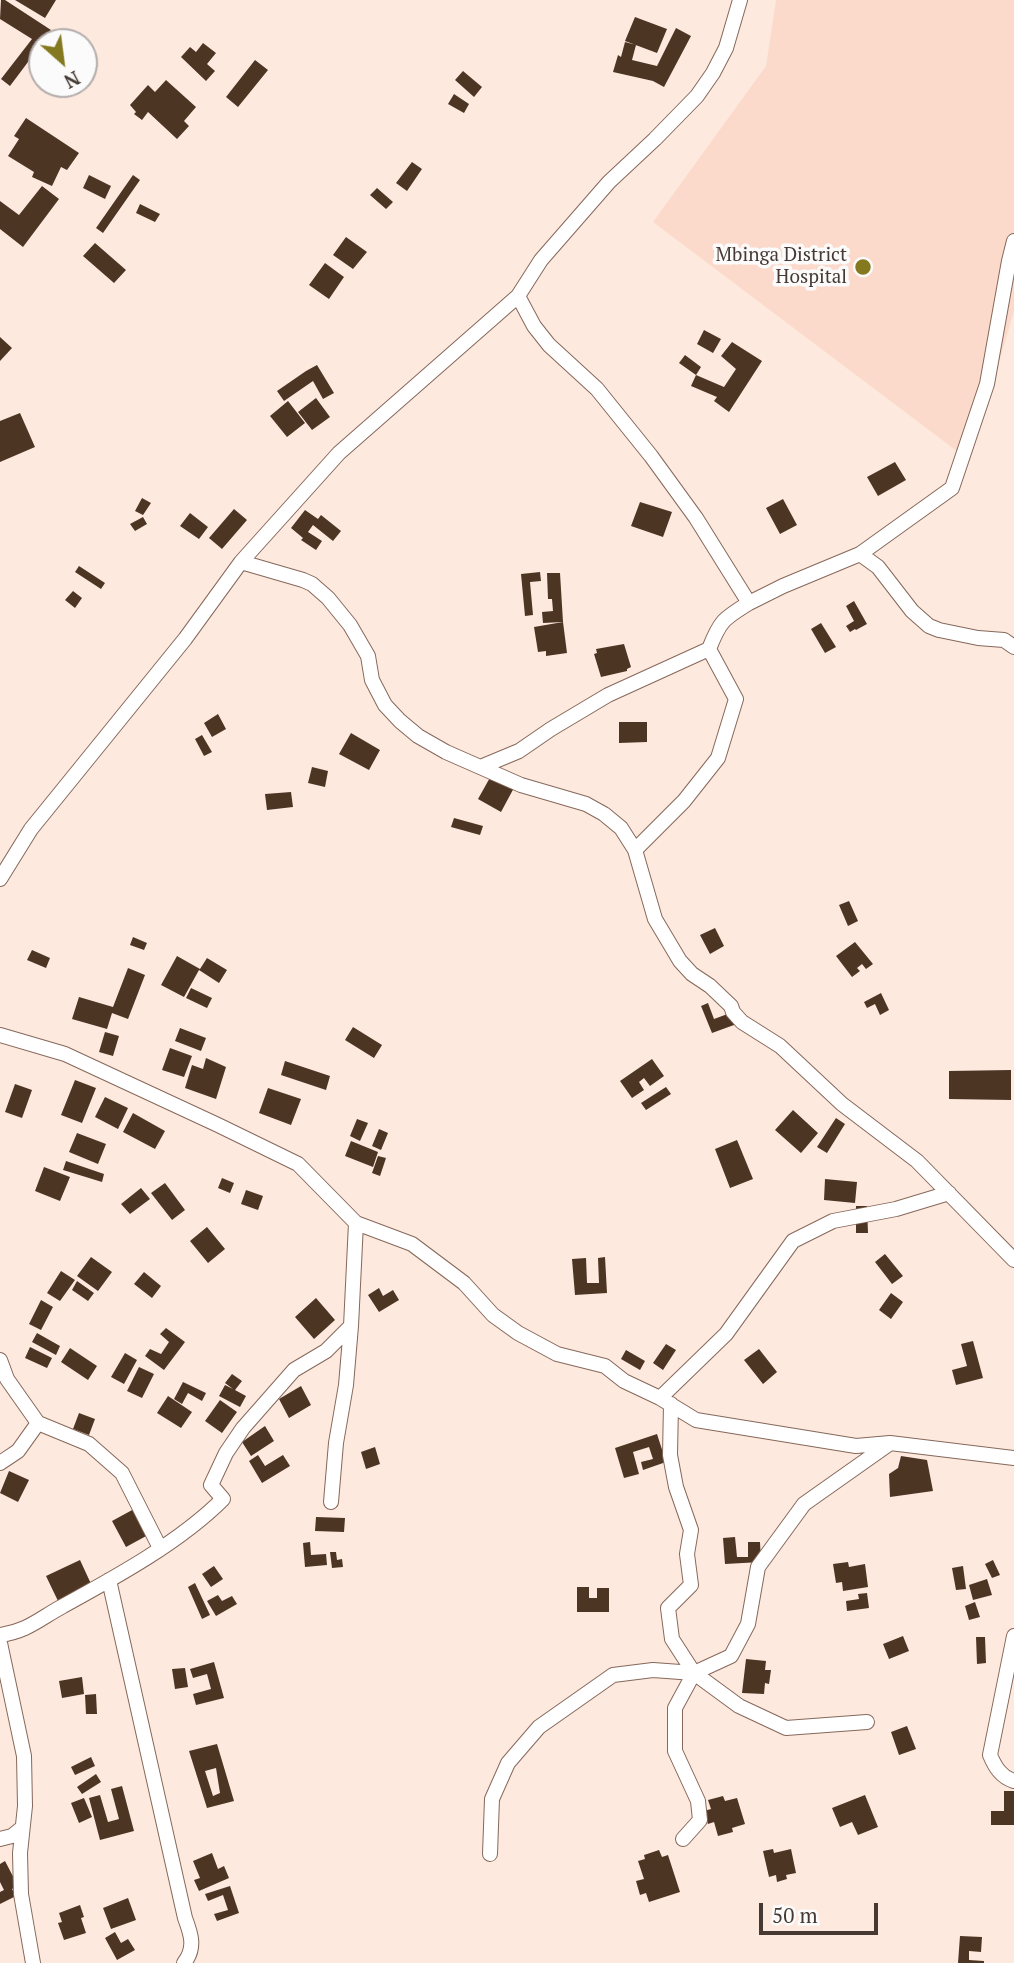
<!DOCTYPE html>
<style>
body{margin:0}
#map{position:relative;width:1014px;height:1963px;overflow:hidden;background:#fee9df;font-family:"PT Serif",serif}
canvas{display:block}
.north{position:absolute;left:28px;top:28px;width:70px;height:70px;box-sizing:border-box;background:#fbfbfb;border:2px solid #b3adab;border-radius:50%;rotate:152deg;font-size:19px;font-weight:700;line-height:28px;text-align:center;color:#463933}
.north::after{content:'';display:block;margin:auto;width:24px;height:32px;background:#84791e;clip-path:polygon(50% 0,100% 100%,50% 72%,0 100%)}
.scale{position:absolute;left:759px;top:1903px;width:119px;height:32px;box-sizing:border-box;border:4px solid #463933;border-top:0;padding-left:9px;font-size:21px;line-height:24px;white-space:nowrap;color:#463933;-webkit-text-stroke:5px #fbfbfb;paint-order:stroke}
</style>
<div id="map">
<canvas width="1014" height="1963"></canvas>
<div class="north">N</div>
<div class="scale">50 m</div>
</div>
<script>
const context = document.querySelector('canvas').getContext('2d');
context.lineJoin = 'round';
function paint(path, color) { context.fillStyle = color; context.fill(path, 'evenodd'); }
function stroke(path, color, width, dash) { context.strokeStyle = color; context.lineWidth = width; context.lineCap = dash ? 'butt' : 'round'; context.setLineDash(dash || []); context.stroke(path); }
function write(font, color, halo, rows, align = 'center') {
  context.font = font + ' "PT Serif",serif'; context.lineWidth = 7; context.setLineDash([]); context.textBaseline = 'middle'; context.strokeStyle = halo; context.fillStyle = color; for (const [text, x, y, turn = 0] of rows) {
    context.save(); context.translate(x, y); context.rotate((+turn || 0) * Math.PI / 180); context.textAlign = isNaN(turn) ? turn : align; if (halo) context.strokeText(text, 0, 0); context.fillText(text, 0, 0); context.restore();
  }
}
const built = new Path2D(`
 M776 0H1014V311L970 461 653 222 766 66Z`);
const building = new Path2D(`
 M1 0H5L51 30 42 42V46L34 41 40 46 10 86 1 79 32 39 0 19Z
 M15 0H56L45 18Z
 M635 17 667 29 657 53 625 41Z
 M676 28 691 36 664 87 653 81 613 72 618 55 621 57 625 42 636 45 632 60 657 66Z
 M203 43 216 53 207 64 215 71 206 81 181 57 190 47 196 52Z
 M255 60 268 70 238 107 226 97Z
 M463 71 482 87 474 97 455 80Z
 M166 80 196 107 184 121 189 126 177 139 148 112 142 120 134 114 136 112 130 105 148 85 155 92Z
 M454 94 469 104 464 113 448 104Z
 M26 118 79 153 67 170 61 167 52 186 32 177 34 172 8 156 19 139 14 136Z
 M412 162 422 169 407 191 396 183Z
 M89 175 111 186 105 199 83 188Z
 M133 175 140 180 103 233 96 228Z
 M42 186 59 199 23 247 0 229V201L19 215Z
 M377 188 393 202 386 209 370 195Z
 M140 204 160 214 155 222 136 213Z
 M346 237 367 252 353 269 333 255Z
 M95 243 126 270 114 283 83 256Z
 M325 263 344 277 329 299 309 285Z
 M704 330 721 339 713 353 697 344Z
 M0 337 12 348 0 361Z
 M732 342 762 361 729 412 714 401 717 397 691 386 696 375 724 387 736 369 721 356Z
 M685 355 701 367 696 375 679 363Z
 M317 365 334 393 323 399 313 381 284 401 277 391 306 371Z
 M316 398 330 417 312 430 298 412Z
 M288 401 305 423 287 437 270 416Z
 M20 413 35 447 0 462V421Z
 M895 462 906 480 878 496 867 477Z
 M142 498 151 503 143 515 135 511Z
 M783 499 797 525 780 534 766 508Z
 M640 502 672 512 663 537 631 526Z
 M234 509 247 520 222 549 209 538Z
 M305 510 318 519 321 515 341 531 333 541 313 525 308 532 322 541 316 550 301 540 303 538 291 528Z
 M190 513 208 527 199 539 180 526Z
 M143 517 147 524 135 531 130 524Z
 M79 566 105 583 101 589 75 572Z
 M540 572 541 581 530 582 533 615 525 616 521 574Z
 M547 573H560L563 622 543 623 542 612 553 611 552 599H548Z
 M73 591 82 598 75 608 65 600Z
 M854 601 867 624 856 630 855 629 850 632 846 626 854 621 846 606Z
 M563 622 567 653 546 656V651L538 652 534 627Z
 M821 623 836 647 825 653 811 629Z
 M624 644 631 667 627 669V671L601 677 594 654 597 653 596 649Z
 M218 714 226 729 212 737 204 723Z
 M619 722H647V742L619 743Z
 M351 733 380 750 369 770 339 754Z
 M202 735 212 752 204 756 195 739Z
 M312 767 328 771 325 787 308 783Z
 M492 774 515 786 501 812 478 799Z
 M291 792 293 807 267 810 265 794Z
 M454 818 483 826 480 835 451 827Z
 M849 901 858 921 848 926 839 905Z
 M715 928 724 946 710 954 700 935Z
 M133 937 147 943 144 950 130 945Z
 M855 942 873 964 866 969 862 964 857 968 860 971 852 977 836 956Z
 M32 950 50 958 46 968 27 960Z
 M177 956 200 969 207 958 227 970 219 983 199 970 184 997 161 985Z
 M128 968 145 975 128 1019 112 1013 107 1029 72 1019 79 997 113 1007Z
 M191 988 212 998 207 1008 186 998Z
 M881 993 889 1010 880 1015 875 1004 867 1008 864 1002Z
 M708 1003 714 1019 733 1012 731 1006 738 1004 745 1021 712 1033 701 1006Z
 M353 1027 382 1045 374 1058 345 1040Z
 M180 1028 206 1038 201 1051 175 1041Z
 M105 1032 119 1036 113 1056 99 1052Z
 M170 1048 192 1056 184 1077 162 1070Z
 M206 1058 226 1067 216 1099 185 1088 192 1065 203 1069Z
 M652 1059 664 1076 650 1086 644 1078 639 1082 644 1090 632 1098 620 1081Z
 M285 1061 330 1076 326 1090 281 1075Z
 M1011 1070V1100L949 1099V1071Z
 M75 1080 96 1088 82 1123 61 1115Z
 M15 1084 32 1090 22 1118 5 1112Z
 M666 1087 671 1094 646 1110 641 1103Z
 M268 1088 301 1099 291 1125 259 1113Z
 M105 1097 128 1108 118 1129 95 1117Z
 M793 1110 818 1133 801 1153 775 1130Z
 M133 1113 165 1131 155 1149 123 1132Z
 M836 1118 845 1124 827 1153 817 1147Z
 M357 1119 368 1123 360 1141 350 1136Z
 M379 1129 388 1133 381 1150 372 1146Z
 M77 1133 106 1144 98 1164 69 1152Z
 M737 1140 753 1179 730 1188 715 1149Z
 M351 1141 378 1152 373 1167 345 1156Z
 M378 1156 386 1158 380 1176 372 1173Z
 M66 1161 104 1174 102 1182 63 1170Z
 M44 1167 70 1177 60 1201 35 1191Z
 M222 1178 234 1183 230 1193 218 1188Z
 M825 1179 857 1182 855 1203 824 1200Z
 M165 1183 185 1210 172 1220 151 1193Z
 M141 1188 150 1199 130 1214 121 1204Z
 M246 1190 263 1196 258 1210 241 1204Z
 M856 1206H867L868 1233H856Z
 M207 1227 225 1249 208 1263 190 1241Z
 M885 1254 903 1276 892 1284 875 1262Z
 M91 1257 112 1272 98 1291 77 1276Z
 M605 1257 607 1293 575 1295 572 1259 586 1258 587 1283H599L598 1258Z
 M61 1271 75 1280 60 1301 47 1293Z
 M144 1272 161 1286 152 1298 134 1284Z
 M77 1281 94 1293 88 1301 72 1290Z
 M379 1288 383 1296 393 1290 399 1300 379 1312 368 1295Z
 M891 1293 903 1302 891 1319 879 1310Z
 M316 1298 335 1320 314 1339 295 1317Z
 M41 1300 53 1307 41 1330 29 1324Z
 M166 1328 185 1342 164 1370 145 1356 150 1349 161 1354 169 1342 160 1334Z
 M37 1333 60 1346 56 1355 32 1342Z
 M973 1341 983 1378 956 1385 952 1370 967 1366 961 1344Z
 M666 1344 676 1350 663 1370 653 1363Z
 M30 1347 52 1358 47 1368 25 1358Z
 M70 1348 97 1366 88 1380 61 1362Z
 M759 1349 777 1372 763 1384 744 1360Z
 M626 1350 645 1361 640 1370 621 1359Z
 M125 1353 137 1360 124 1384 111 1377Z
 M139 1367 154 1374 142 1398 127 1391Z
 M232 1374 242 1381 235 1390 246 1396 240 1407 219 1396 225 1385 233 1389 225 1383Z
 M183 1382 206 1393 202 1401 188 1393 182 1404 174 1399Z
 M301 1386 311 1405 289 1418 279 1399Z
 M168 1396 192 1412 181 1428 157 1413Z
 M220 1400 237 1412 222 1433 205 1421Z
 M79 1413 95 1419 89 1435 73 1429Z
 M265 1426 274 1441 251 1456 242 1442Z
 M657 1434 666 1462 643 1470 641 1462 653 1459 649 1447 633 1452 639 1474 624 1478 615 1448Z
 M375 1447 380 1464 366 1469 361 1452Z
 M258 1455 265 1466 283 1455 290 1466 262 1483 249 1461Z
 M901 1456 927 1460 933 1491 890 1497 889 1474 898 1468Z
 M9 1471 29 1480 18 1502 0 1493Z
 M134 1509 148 1535 126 1547 112 1521Z
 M316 1517 345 1518 344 1532 315 1531Z
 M735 1537 737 1557H748V1542H760L761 1562 725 1564 723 1538Z
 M310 1542 311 1555 326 1554 327 1565 305 1567 303 1543Z
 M330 1552H336L337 1560 342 1559 343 1567 332 1568Z
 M80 1560 92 1586 58 1601 46 1576Z
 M993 1560 1000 1575 992 1578 985 1564Z
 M848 1562 849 1567 865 1564 868 1587 843 1591 842 1582 836 1583 833 1564Z
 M214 1566 223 1579 211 1587 202 1574Z
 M963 1566 966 1589 956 1590 952 1568Z
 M987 1579 992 1595 973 1600 969 1585Z
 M195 1583 210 1615 202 1619 188 1587Z
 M577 1587H589V1598H597V1588H609V1612H577Z
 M867 1593 869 1608 847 1611 846 1601 859 1599 858 1594Z
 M218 1595 222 1601 232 1596 237 1604 216 1616 207 1601Z
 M975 1602 980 1617 969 1620 965 1606Z
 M903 1636 909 1651 889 1659 883 1644Z
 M976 1637H985L986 1663 977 1664Z
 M746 1659 766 1661 765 1670H771L769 1684 765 1683 764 1694 742 1693Z
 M214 1662 224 1698 196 1705 193 1694 211 1689 207 1674 193 1678 190 1669Z
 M185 1668 188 1687 175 1689 172 1669Z
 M82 1677 84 1694 62 1698 59 1681Z
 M96 1694 97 1714H86L85 1695Z
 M907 1726 916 1749 899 1755 891 1732Z
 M217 1744 234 1801 207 1808 189 1751ZM216 1768 220 1793 213 1796 205 1771Z
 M91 1757 95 1766 75 1775 71 1767Z
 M96 1774 101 1782 82 1794 77 1787Z
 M122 1786 134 1831 100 1840 89 1798 100 1795 108 1822 119 1819 111 1789Z
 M1004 1791H1014V1825H991V1811H1004Z
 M865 1795 878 1827 858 1835 852 1822 840 1827 832 1808Z
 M723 1796 725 1801 737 1798 745 1824 732 1828 733 1832 718 1836 714 1822 708 1824 704 1811 711 1809 708 1800Z
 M84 1798 92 1817 79 1823 71 1803Z
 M773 1849 774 1853 791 1849 796 1873 786 1875 787 1879 777 1882 776 1875 769 1877 763 1851Z
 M659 1850 662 1857 668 1855 680 1892 649 1902 646 1893 640 1895 636 1881 644 1879 638 1861 645 1859 644 1855Z
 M212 1853 218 1869 224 1866 229 1878 199 1891 194 1880 200 1878 193 1861Z
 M5 1861 18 1886 12 1889 16 1896 0 1904V1892L4 1890 0 1882V1864Z
 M230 1886 239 1913 217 1921 214 1914 228 1910 223 1895 208 1901 205 1894Z
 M128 1898 136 1920 111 1929 103 1908Z
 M80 1905 84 1917 81 1918 86 1933 64 1940 58 1923 62 1922 59 1913Z
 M115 1932 121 1943 128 1939 135 1950 117 1960 105 1938Z
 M960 1936 982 1937 981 1952 969 1951V1960L984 1961V1963H958Z`);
const minor = new Path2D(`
 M518 296 534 326 549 345 597 389 651 456 696 518 749 603 783 586 860 554 952 488 987 384 1009 261 1014 241
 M860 554 878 567 912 611 929 626 939 630 978 638 1004 640 1014 647
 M241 562 303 580 312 584 328 598 350 625 368 656 372 680 385 705 400 721 418 736 446 752 521 785 586 804 604 814 621 828 635 850 655 919 680 961 692 974 710 986 731 1006 733 1012 742 1022 780 1046 842 1104 917 1161 1014 1260
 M483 766 519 751 551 729 608 695 709 649C720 621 723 619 749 603
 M635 850 684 801 718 758 736 699 709 649
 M0 879 31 829 185 639 241 562 339 453 518 296 541 260 609 182 655 139 697 96 713 73 726 48 740 0
 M0 1035 65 1054 218 1125 298 1164 356 1223 412 1244 464 1283 493 1315 518 1333 557 1354 605 1366 624 1381 660 1398 696 1420 856 1446 890 1443 1014 1458
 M0 1360 7 1379 38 1423 89 1444 122 1473 160 1548
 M660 1398 726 1334 793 1241 833 1221 896 1209 949 1193
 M671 1404 670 1455 676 1487 691 1530 687 1554 691 1585 668 1608 672 1639 694 1673 739 1706 786 1728 867 1722
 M0 1463 18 1451 38 1423
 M331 1502 336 1443 346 1385 351 1326
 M109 1580 185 1918C191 1934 196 1948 184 1963
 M0 1635C28 1631 39 1619 63 1606 116 1577 180 1542 223 1499L211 1485 226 1453 243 1428 294 1370 326 1351 351 1326 356 1223
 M1014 1636 990 1755C995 1767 1001 1777 1014 1781
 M0 1643 24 1756 25 1806 20 1853 21 1894 33 1963
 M0 1839 12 1836 22 1828
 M683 1839 700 1820 698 1801 675 1751V1708L694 1673
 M490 1854 492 1799 508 1763 539 1727 613 1675 653 1670 694 1673 731 1656 748 1624 758 1567 804 1504 889 1444`);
const markers = [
 [863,267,9,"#84791e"]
];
const poiNames = [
 ["Mbinga District",847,256],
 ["Hospital",847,278]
];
paint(built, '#fcdacb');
paint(building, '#4d3524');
stroke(minor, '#86685a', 16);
stroke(minor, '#fff', 14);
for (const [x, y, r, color] of markers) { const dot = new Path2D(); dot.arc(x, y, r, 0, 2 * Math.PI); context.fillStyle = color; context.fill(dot); stroke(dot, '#fbfbfb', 2.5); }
write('19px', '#463933', '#fbfbfb', poiNames, 'right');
</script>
